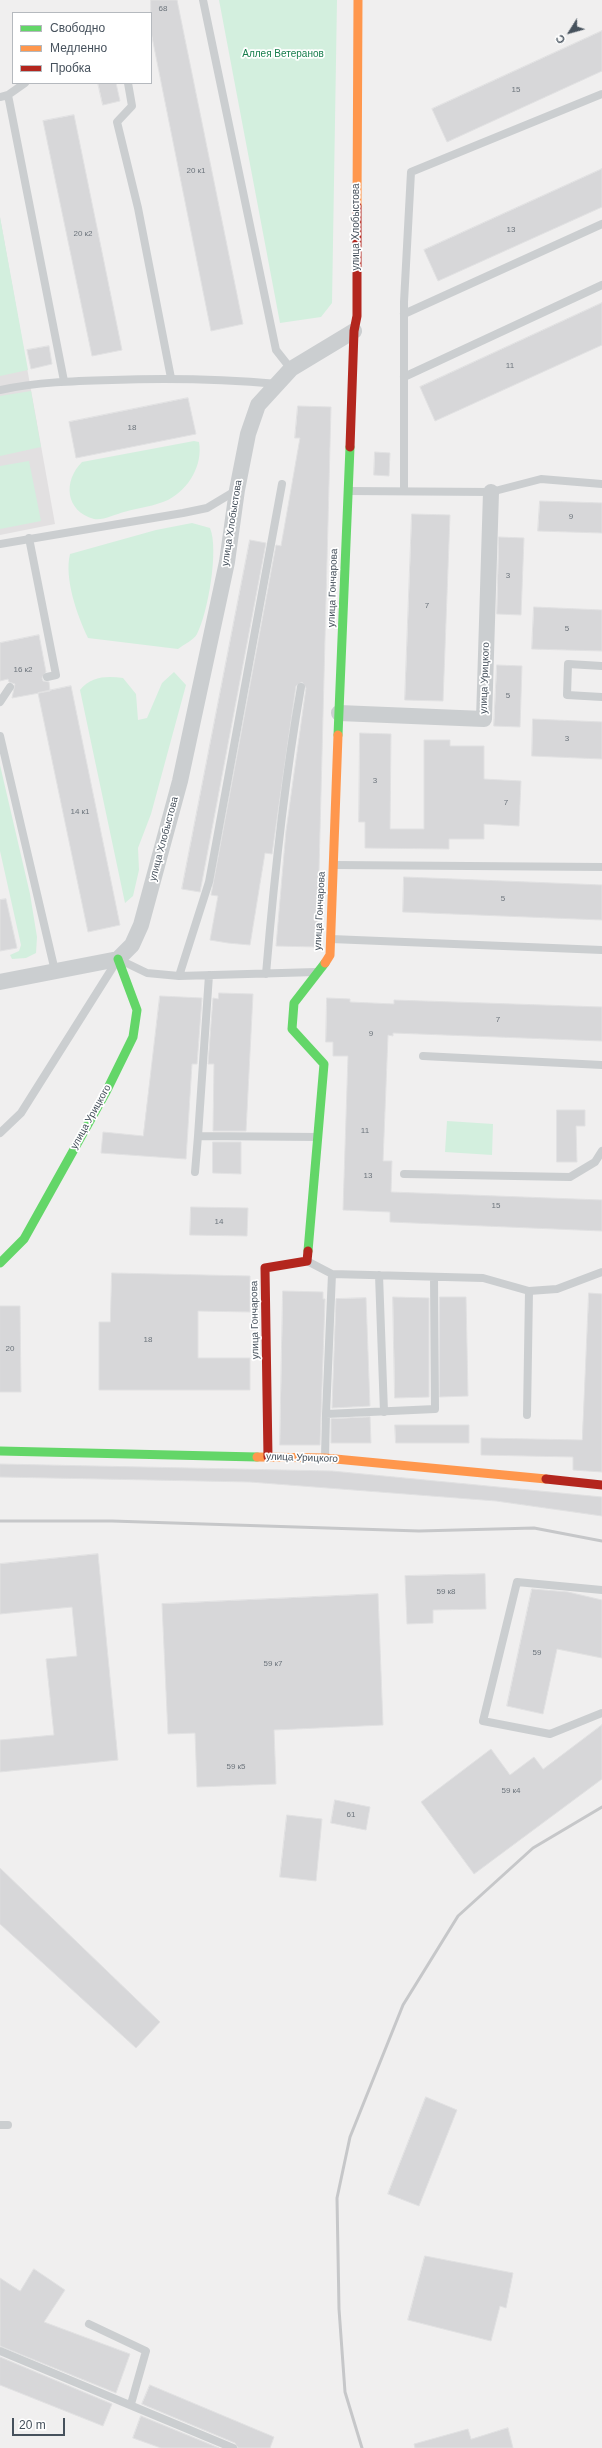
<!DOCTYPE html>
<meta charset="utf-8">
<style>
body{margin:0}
#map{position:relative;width:602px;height:2448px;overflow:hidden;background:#f0efef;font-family:Arial,sans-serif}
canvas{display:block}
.legend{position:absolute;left:12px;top:12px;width:140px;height:72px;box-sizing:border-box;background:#fff;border:1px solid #b5b9be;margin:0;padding:5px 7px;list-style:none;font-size:12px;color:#46515c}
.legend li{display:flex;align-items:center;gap:8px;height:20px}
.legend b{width:20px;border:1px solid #b5b9be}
.north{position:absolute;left:550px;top:12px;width:40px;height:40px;-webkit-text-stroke:3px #fff;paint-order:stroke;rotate:233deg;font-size:11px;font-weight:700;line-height:16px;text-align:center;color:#46515c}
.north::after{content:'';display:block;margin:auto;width:14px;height:18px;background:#46515c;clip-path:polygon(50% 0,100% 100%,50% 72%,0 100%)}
.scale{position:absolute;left:12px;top:2418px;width:53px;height:18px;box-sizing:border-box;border:2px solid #46515c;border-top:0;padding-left:5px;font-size:12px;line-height:14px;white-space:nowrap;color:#46515c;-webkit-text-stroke:3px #fff;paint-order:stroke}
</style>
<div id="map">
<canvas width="602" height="2448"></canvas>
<ul class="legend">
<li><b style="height:5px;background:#63d668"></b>Свободно</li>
<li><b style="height:5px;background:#ff974d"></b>Медленно</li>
<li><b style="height:5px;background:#b3261e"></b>Пробка</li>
</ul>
<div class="north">С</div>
<div class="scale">20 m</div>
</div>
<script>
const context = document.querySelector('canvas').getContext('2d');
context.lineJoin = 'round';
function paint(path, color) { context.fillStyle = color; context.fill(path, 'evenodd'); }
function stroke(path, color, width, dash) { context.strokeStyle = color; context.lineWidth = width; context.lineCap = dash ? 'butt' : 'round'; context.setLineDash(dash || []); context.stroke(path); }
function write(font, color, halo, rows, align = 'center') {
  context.font = font + ' Arial,sans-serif'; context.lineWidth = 3.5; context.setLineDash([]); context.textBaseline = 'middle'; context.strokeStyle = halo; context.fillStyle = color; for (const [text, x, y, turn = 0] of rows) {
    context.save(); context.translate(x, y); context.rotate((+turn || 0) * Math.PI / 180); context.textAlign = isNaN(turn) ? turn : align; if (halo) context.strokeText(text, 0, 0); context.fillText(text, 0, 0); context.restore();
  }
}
const education = new Path2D(`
 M0 217 55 524 0 535Z`);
const green = new Path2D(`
 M219 0H337L332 303 321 317 280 323Z
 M0 217 28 370 0 376Z
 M31 391 41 447 0 456V396Z
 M194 441 199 442C203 465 189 489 168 500 155 506 138 508 124 512 116 514 102 521 94 519 65 511 63 481 82 462Z
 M29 461 41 521 0 529V466Z
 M192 523 210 528C219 549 208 613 197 634 194 640 183 645 178 649L88 638C77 615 64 578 70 554L156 530Z
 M174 672 186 685 151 814 138 848 139 870 133 896 125 903 80 690C91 676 107 676 123 678L136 694 138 720 147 718 162 683Z
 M0 765 30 894 37 937 36 953 26 958 12 959 10 955 19 951 21 945 0 851Z
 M447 1121 493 1124 492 1155 445 1152Z`);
const building = new Path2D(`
 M151 0H177L243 324 211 331 151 32Z
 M602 31V71L447 142 432 109Z
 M98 83H116L120 101 103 105Z
 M74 115 122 350 92 356 43 121Z
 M602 169V207L438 281 424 250Z
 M602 303V345L435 421 420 387Z
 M49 346 52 364 31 369 27 350Z
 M188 398 196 434 76 458 69 422Z
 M298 406 331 407 317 947 276 946 286 831 306 688 302 682 296 686 272 854 265 853 250 945 228 943 210 940 218 896 211 895 276 545 281 546 300 438H295Z
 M375 452 390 453 389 476 374 475Z
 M540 501 602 503V533L538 531Z
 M412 514 450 515 443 701 405 700Z
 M499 537 524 538 521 615 497 614Z
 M250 540 266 543 200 892 182 889Z
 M534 607 602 610V651L532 649Z
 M39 635 46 672 42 678 43 681 49 682 50 691 12 698 15 684 9 682 8 679 0 681V643Z
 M497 665 522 666 520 727 494 726Z
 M71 686 120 925 88 932 38 693Z
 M533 719 602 722V759L532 756Z
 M360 733 391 734 390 829H424V740H450V746H484V779L521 781 519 826 484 824V839H449V849L365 848V822H359Z
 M404 877 602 885V920L403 912Z
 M6 899 17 948 0 951V900Z
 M219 993 253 994 246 1131H213L214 1064H208L213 998 218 999Z
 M160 996 202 998 197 1064H192L186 1159 101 1153 103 1132 143 1136Z
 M327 998 350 999V1002L394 1004V1000L602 1007V1041L393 1033V1036L388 1035 383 1161H392L391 1192 602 1200V1231L390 1222V1212L343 1210 348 1056H333V1042H326Z
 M557 1110H585V1126H576L577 1162H557Z
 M213 1142H241V1174L213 1173Z
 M191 1207 248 1208 247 1236 190 1235Z
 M112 1273 250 1276V1312L198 1311V1358H250V1390H99V1322H110Z
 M283 1291 323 1292V1299H325L320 1445H280Z
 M589 1293 602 1294V1472L573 1470V1457L481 1455V1438L582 1440Z
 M393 1297 429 1298V1397L395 1398Z
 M440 1297H466L468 1396 440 1397Z
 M366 1298 370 1406 332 1408 336 1299Z
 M0 1306H20L21 1392H0Z
 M370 1417 371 1443H331V1419Z
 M395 1425H469V1443H396Z
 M0 1464 332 1471 602 1497V1516L496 1501 250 1482 0 1477Z
 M98 1554 118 1760 0 1772V1740L54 1735 46 1659 77 1656 72 1607 0 1614V1564Z
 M485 1574 486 1609 433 1610V1623L407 1624 405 1576Z
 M532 1589 568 1592 602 1600V1658L557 1649 543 1714 507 1706Z
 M378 1594 383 1725 274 1730 276 1784 197 1787 195 1733 168 1734 162 1604Z
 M602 1725V1779L474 1874 421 1802 491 1749 510 1775 534 1757 543 1769Z
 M335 1800 370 1807 366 1830 331 1823Z
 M287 1815 322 1819 316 1881 280 1877Z
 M0 1868 160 2022 136 2048 0 1924Z
 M426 2097 457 2110 419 2206 388 2194Z
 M425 2256 513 2273 506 2308 500 2306 491 2341 408 2320Z
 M34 2269 65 2290 44 2322 130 2354 116 2393 0 2346V2278L20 2291Z
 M0 2357 112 2404 103 2426 0 2385Z
 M150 2385 274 2437 270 2448H238L235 2443 142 2404Z
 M141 2416 219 2448H161L133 2438Z
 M508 2428 513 2448H415L414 2444 468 2429 471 2439Z`);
const lane = new Path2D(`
 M203 0 276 350 291 369
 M128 83 132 106 117 122 138 208 171 378
 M8 95 64 381
 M0 97 8 95 25 83
 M404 314 602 224
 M404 377 602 285
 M0 390C37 382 74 381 112 380 168 378 222 379 278 384
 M404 490V302L411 172 602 94
 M349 491 491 492 541 479 602 484
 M29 538 56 675 47 677
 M0 544 183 513 207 508 237 490
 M602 666 568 664 567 695 602 697
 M0 702 10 687
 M0 736 55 971
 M335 865 602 867
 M331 939 602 950
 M266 974C274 878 284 783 301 687
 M209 975 198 1136 318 1137
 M179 976 209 882 282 484
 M423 1056 602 1065
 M0 1133 21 1113 118 959 147 973 179 976 316 972
 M195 1172 198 1136
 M404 1174 570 1177 595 1162 602 1151
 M307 1261 332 1274 483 1278 529 1291 527 1415
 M332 1274 326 1414 435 1409 434 1277
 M379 1275 384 1412
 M529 1291 557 1289 602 1272
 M325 1457 326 1414
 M602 1590 517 1582 483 1721 550 1734 602 1713
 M0 2125H8
 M89 2324 146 2351 131 2404
 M0 2351 233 2448`);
const street = new Path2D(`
 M339 713 484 719 491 492
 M0 982 118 959 132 945 141 925 180 781 227 562 237 490 248 434 258 405 291 369 354 331`);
const fast = new Path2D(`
 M338 735 350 447
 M308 1251 324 1064 292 1029 294 1003 325 963
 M0 1263 24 1239 106 1092 133 1037 137 1010 118 959
 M0 1451 257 1457`);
const slow = new Path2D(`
 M357 206 358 0
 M325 963 330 955 338 735
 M257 1457 325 1458 546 1479`);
const jam = new Path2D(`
 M350 447 354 331 357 316V206
 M268 1457 265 1268 307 1261 308 1251
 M546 1479 602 1485`);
const rail = new Path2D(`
 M0 1521H112L419 1531 534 1528 602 1541
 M362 2448 345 2392 339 2309 337 2198 350 2137 403 2005 458 1916 533 1848 602 1807`);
const numberNames = [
 ["68",163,9],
 ["15",516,90],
 ["20 к1",196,171],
 ["13",511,230],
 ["20 к2",83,234],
 ["11",510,366],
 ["18",132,428],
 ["9",571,517],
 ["3",508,576],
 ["7",427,606],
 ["5",567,629],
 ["16 к2",23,670],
 ["5",508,696],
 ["3",567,739],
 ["3",375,781],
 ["7",506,803],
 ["14 к1",80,812],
 ["5",503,899],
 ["7",498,1020],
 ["9",371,1034],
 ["11",365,1131],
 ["13",368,1176],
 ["15",496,1206],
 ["14",219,1222],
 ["18",148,1340],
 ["20",10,1349],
 ["59 к8",446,1592],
 ["59",537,1653],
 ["59 к7",273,1664],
 ["59 к5",236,1767],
 ["59 к4",511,1791],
 ["61",351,1815]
];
const parkNames = [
 ["Аллея Ветеранов",283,54]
];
const streetNames = [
 ["улица Хлобыстова",356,227,-90],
 ["улица Хлобыстова",232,523,-81],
 ["улица Гончарова",333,588,-88],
 ["улица Урицкого",485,678,-88],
 ["улица Хлобыстова",164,839,-75],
 ["улица Гончарова",320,911,-87],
 ["улица Урицкого",91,1117,-61],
 ["улица Гончарова",255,1320,-91],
 ["улица Урицкого",302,1458,2]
];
paint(education, '#e2e0e1');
paint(green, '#d3efde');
paint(building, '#d7d7d9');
stroke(building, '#e1e1e2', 1);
stroke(lane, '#cbced0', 8);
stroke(street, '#cbced0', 16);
stroke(fast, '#63d668', 9);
stroke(slow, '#ff974d', 9);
stroke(jam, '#b3261e', 9);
stroke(rail, '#c6c7c9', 3);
write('8px', '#6c747c', null, numberNames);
write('10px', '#177e4c', '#fff', parkNames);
write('10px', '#46515c', '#fff', streetNames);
</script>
